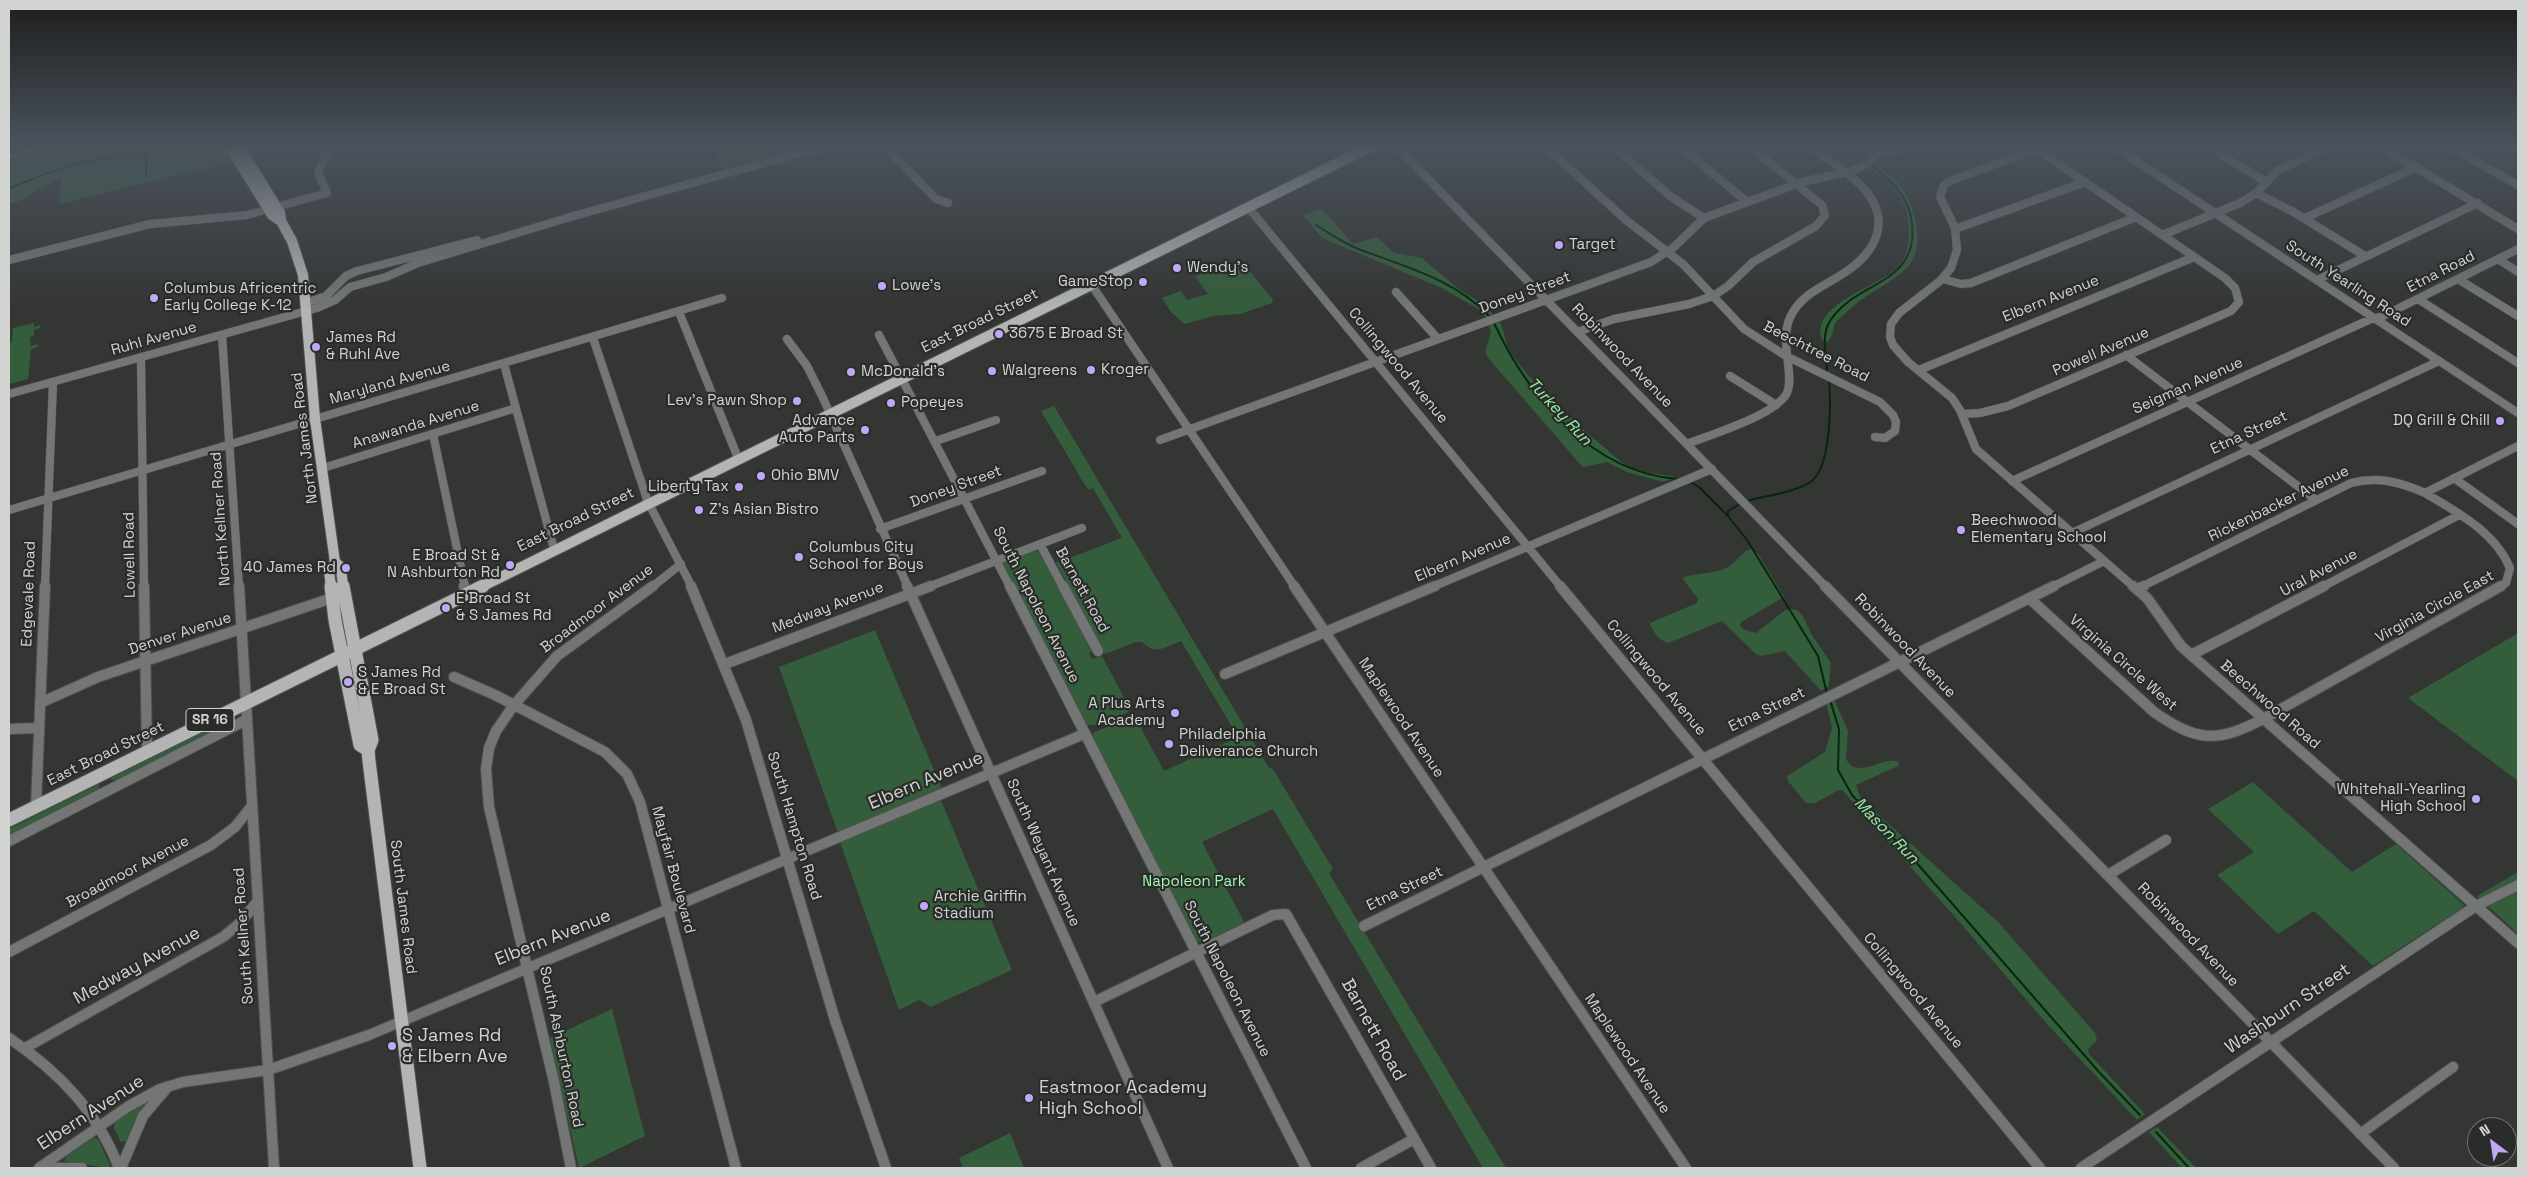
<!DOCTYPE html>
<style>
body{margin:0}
#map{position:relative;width:2527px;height:1177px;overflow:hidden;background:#343634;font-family:"Space Grotesk",sans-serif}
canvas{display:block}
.frame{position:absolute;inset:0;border:10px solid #d2d4d2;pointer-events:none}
.north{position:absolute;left:2467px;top:1117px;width:50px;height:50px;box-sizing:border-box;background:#2a2c2a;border:1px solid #6d6f6d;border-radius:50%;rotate:329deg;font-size:14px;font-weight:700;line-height:20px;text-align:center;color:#d2d4d2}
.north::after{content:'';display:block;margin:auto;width:18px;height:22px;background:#c0a8f4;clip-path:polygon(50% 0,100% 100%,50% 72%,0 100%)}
</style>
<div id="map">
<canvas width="2527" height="1177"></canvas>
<div class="frame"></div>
<div class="north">N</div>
</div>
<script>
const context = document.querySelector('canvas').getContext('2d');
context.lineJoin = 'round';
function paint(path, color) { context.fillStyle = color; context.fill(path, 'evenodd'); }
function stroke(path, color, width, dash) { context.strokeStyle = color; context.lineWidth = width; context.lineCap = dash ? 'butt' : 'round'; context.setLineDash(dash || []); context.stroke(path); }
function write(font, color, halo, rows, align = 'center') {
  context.font = font + ' "Space Grotesk",sans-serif'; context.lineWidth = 4.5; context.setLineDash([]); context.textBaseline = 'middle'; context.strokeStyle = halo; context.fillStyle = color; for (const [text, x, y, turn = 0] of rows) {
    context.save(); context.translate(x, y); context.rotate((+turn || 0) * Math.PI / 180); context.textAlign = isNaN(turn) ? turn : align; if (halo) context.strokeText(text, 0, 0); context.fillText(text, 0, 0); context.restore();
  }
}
const green = new Path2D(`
 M53 145H225L235 161 59 204 61 177 19 201 9 204V158Z
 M711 145H812L722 168Z
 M1874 165C1885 171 1897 178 1903 189 1916 210 1926 249 1906 269 1890 284 1867 293 1850 309 1846 313 1840 317 1836 322 1832 329 1834 337 1827 342L1822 340C1809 301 1886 287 1902 262 1908 252 1909 240 1909 229 1909 200 1891 183 1869 167Z
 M1322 209 1353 244 1377 237 1394 253 1422 258 1461 291 1485 305 1493 315 1486 318 1480 310 1442 288 1322 238 1303 215Z
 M1235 264 1251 273 1273 300 1272 303 1240 314 1213 316 1185 324 1171 312 1162 298 1181 291 1187 300 1208 294 1195 276Z
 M1499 321C1506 332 1504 343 1511 353 1533 385 1564 412 1593 438 1605 447 1616 459 1629 467 1643 474 1662 474 1677 477L1663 482 1627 472 1607 462 1584 467 1580 464 1489 359 1485 352 1491 332 1489 325Z
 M34 323V327L41 325 40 328 34 330V336L30 337 31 346 38 344V347L31 349 28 379 9 384V344L12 341 13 328Z
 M1054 406 1269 768 1273 769 1333 869 1329 873 1506 1168H1483L1273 809 1202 842 1244 922 1203 943 1195 940 1091 736 1095 732 1134 715 1164 771 1238 737 1181 641C1164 647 1157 656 1142 642H1136L1105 654 1056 563 1122 538 1093 488 1088 490 1041 411Z
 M1751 549 1758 554 1784 597 1741 622 1740 626 1745 630 1756 633 1784 611 1791 609 1797 610 1802 615 1812 635 1831 663 1829 686 1821 691 1785 651 1761 656 1756 654 1722 621 1668 643C1661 641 1651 631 1650 623L1697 603 1698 599 1683 579 1684 577C1700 572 1715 575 1730 566 1737 561 1742 551 1751 549Z
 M1033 550 1041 552 1093 649 1089 653 1092 659 1102 656 1129 707 1128 712 1096 725H1086L1002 565 1003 562Z
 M875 630 942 789 838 833 779 667Z
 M2518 633V781L2408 698Z
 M1834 699 1848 731 1846 759 1850 765C1867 775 1883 756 1899 762L1898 766 1856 785 1861 799 1999 923 2095 1033 2097 1040 2088 1049 2089 1054 2145 1114 2137 1120 2047 1024 1963 926 1843 791 1839 790 1815 803H1806L1788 781 1787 776 1825 752 1832 728 1826 703Z
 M228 720 231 723 126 780H112L111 778Z
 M2253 782 2352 872 2396 844 2464 905 2462 908 2373 966 2314 911 2278 934 2217 875 2254 852 2208 809Z
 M99 784V791L9 839V829Z
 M940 798 1012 970 931 1007 919 1000 899 1010 840 842Z
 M2518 872V934L2477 896Z
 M612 1009 645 1136 579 1168 550 1038Z
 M145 1101V1106L135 1119 126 1141 121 1142 114 1128 115 1121Z
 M2157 1127 2196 1168H2182L2149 1132Z
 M1010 1133 1024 1168H963L959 1158Z
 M94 1138 98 1139 110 1165 108 1168 64 1161 68 1155Z`);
const stream = new Path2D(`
 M1839 145 1864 160
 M146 175 147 145
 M9 188C54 171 98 151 147 158
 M1316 225C1329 233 1342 242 1356 248 1404 267 1453 278 1489 316
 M1494 323C1528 396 1592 473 1678 479
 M1827 370C1826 355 1821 335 1830 321 1856 280 1919 286 1912 223 1909 197 1892 181 1872 166
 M1689 481 1699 487 1728 516
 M1747 501C1764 496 1799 492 1813 480 1831 463 1831 404 1829 380
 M1740 504 1728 511V516L1747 540 1818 656 1827 694
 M1830 700 1839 729 1838 770 1852 795 1915 861 2099 1072 2140 1115
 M2156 1132 2189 1168`);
const minorFar1 = new Path2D(`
 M884 145 936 199 948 203
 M1395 145 1826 587
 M1544 145 1626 220 1683 264 1744 329 1786 356 1880 402 1893 415 1896 422 1895 431 1885 438 1875 437
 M1612 145 1670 196 1704 218
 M1679 145 1747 202
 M2048 145 1952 180 1944 185 1940 197 1955 228 1957 250 1951 268 1940 281 1899 313 1891 324 1890 337 1893 345 1908 362 1952 398 1960 410 1976 449 2134 587
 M2112 145 2518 413
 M2214 145 2220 154 2265 181
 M2379 145 2518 229
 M2447 145 2518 185
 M2515 145 2518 147
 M1874 152 1889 153 1915 145
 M2256 193 2292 211 2365 256
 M1248 207 1561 587
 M2305 218 2417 167
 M1955 229 2085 182
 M2162 235 2240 203 2256 193 2278 170 2333 145
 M2498 259 2518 272
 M9 260 150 224 247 215 327 193 318 172 331 145
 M1943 279 1961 284 1971 283 2136 217
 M2458 279 2518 316
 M2317 280 2478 203
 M1091 284 1295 587
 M1396 292 1438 339
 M2418 299 2518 363
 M306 303 326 296 346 276 357 271 477 240
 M679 312 738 458
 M1577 332 1614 319 1689 304 1713 296 1728 286 1753 262 1816 226 1825 215 1822 205 1748 145
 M222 335 239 587
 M879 335 1010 587
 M593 338 648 502 692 587
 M787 339 807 366 823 398 908 587
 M2126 355 2316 500
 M141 357 144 587
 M504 364 554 549
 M1919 370 2194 257
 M1730 376 1776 405
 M9 394 317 308 335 300 350 287 386 277 418 263 570 217 807 151 840 145
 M1963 414 1980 413 2008 406 2231 311 2239 302 2235 288 2225 278 2037 149
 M433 434 465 587
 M1160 440 1651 262 1674 247 1704 218 1802 182 1851 171 1868 163 1874 156 1871 145
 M936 441 996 420
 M1687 444C1710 435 1776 415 1787 393 1791 384 1789 373 1788 363 1786 346 1783 327 1793 312 1804 293 1826 285 1844 273 1858 264 1872 251 1877 234 1889 192 1834 165 1807 145
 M323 468 516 408
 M2454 478 2518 524
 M2012 481 2371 319 2381 317 2518 249
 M2425 493C2457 512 2495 532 2510 568L2506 583 2499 587
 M9 510 722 298
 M880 529 1042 471
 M2072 533 2439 361
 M1040 544 1063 587
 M45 587 53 382
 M652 587 681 564
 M928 587 1082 528
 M1432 587 1712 469
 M2052 587 2104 561
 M2141 587 2351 483C2378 476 2400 482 2425 493L2518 446
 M2322 587 2459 515`);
const minor = new Path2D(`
 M144 586 147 752
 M239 586 274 1168
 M464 586 466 593
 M691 586 746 720 835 1020 886 1168
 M907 586 1168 1168
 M1010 586 1306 1168
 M1063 586 1098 651
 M1294 586 1686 1168
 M1560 586 2040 1168
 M1825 586 2394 1168
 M2133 586 2147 598 2181 646 2518 943
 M2137 589 2144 586
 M2029 598 2154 712C2197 742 2217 743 2263 719L2501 586
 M2191 655 2324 586
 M725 664 931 586
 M1225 674 1435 586
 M454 677 495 695 605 752 627 774 640 802 736 1168
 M40 703 98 677 332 598
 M9 729 38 728
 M36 807 45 586
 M9 841 246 720
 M2108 875 2166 840
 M1364 926 2054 586
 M9 952 211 845 235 827 251 807
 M1094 1002 1273 915 1286 914 1431 1168
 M9 1038C59 1072 97 1111 119 1168
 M25 1048 223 937 240 923 257 902
 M2360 1134 2453 1067
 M39 1168 129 1106 160 1089 183 1082 268 1070 369 1035 1084 734
 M46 1168H82
 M121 1168 143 1116 166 1089
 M571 1168 554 1082 489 807 486 769 489 748 496 731 514 705 557 656 653 586
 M1361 1168 1414 1139
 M2081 1168 2476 906 2518 885`);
const majorFar1 = new Path2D(`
 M229 145 272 215 281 221
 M238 145 280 213 281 221 292 241 303 275 315 419 335 562 329 571 331 587
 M335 562 341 567 343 587
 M481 587 1374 145`);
const major = new Path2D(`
 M331 586 335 620 360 745 368 750
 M343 586 372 740 368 750 369 761 420 1168
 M9 820 483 586`);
const rail = new Path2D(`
 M9 157 47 145`);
const markers = [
 [1559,245,5,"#c0a8f4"],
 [1177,268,5,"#c0a8f4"],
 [1143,282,5,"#c0a8f4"],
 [882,286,5,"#c0a8f4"],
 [154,298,5,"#c0a8f4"],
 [999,334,5,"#c0a8f4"],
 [316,347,5,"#c0a8f4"],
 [1091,370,5,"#c0a8f4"],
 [992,371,5,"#c0a8f4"],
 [851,372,5,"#c0a8f4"],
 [797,401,5,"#c0a8f4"],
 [891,403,5,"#c0a8f4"],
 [2500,421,5,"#c0a8f4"],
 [865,430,5,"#c0a8f4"],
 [761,476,5,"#c0a8f4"],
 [739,487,5,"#c0a8f4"],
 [699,510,5,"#c0a8f4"],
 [1961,530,5,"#c0a8f4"],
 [799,557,5,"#c0a8f4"],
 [510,565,5,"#c0a8f4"],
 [346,568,5,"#c0a8f4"],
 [446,608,5,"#c0a8f4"],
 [348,682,5,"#c0a8f4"],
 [1175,713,5,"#c0a8f4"],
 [1169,744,5,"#c0a8f4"],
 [2476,799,5,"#c0a8f4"],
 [924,906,5,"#c0a8f4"],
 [392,1046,5,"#c0a8f4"],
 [1029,1098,5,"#c0a8f4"]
];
const shields = [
 [210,720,48]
];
const shieldNames = [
 ["SR 16",210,720]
];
const poiNames = [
 ["Target",1569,245],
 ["Wendy's",1187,268],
 ["GameStop",1133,282,"right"],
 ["Lowe's",892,286],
 ["Columbus Africentric",164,289],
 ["Early College K-12",164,306],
 ["3675 E Broad St",1009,334],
 ["James Rd",326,338],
 ["& Ruhl Ave",326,355],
 ["Kroger",1101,370],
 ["Walgreens",1002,371],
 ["McDonald's",861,372],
 ["Lev's Pawn Shop",787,401,"right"],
 ["Popeyes",901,403],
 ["Advance",855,421,"right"],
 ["Auto Parts",855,438,"right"],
 ["DQ Grill & Chill",2490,421,"right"],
 ["Ohio BMV",771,476],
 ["Liberty Tax",729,487,"right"],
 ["Z's Asian Bistro",709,510],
 ["Beechwood",1971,521],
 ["Elementary School",1971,538],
 ["Columbus City",809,548],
 ["School for Boys",809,565],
 ["E Broad St &",500,556,"right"],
 ["N Ashburton Rd",500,573,"right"],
 ["40 James Rd",336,568,"right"],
 ["E Broad St",456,599],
 ["& S James Rd",456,616],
 ["S James Rd",358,673],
 ["& E Broad St",358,690],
 ["A Plus Arts",1165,704,"right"],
 ["Academy",1165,721,"right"],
 ["Philadelphia",1179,735],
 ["Deliverance Church",1179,752],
 ["Whitehall-Yearling",2466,790,"right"],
 ["High School",2466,807,"right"],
 ["Archie Griffin",934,897],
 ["Stadium",934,914]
];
const streetNames = [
 ["Etna Road",2441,272,-27],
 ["South Yearling Road",2348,284,33],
 ["Doney Street",1525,293,-20],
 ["Elbern Avenue",2051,299,-22],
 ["East Broad Street",980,321,-26],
 ["Ruhl Avenue",154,339,-16],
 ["Beechtree Road",1816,352,27],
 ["Powell Avenue",2101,352,-23],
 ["Robinwood Avenue",1622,356,46],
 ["Collingwood Avenue",1398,366,50],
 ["Maryland Avenue",390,383,-16],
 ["Seigman Avenue",2188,386,-24],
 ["Anawanda Avenue",416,425,-17],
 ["Etna Street",2249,433,-25],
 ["North James Road",305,438,-97],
 ["Doney Street",956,487,-20],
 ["Rickenbacker Avenue",2279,504,-26],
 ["North Kellner Road",221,519,-94],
 ["East Broad Street",576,520,-26],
 ["Lowell Road",130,555,-91],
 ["Elbern Avenue",1463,558,-23],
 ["Ural Avenue",2319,573,-28],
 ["Barnett Road",1082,590,61],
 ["Edgevale Road",29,594,-88],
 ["South Napoleon Avenue",1036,605,63],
 ["Virginia Circle East",2435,607,-29],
 ["Medway Avenue",828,608,-21],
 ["Broadmoor Avenue",597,609,-37],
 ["Denver Avenue",180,634,-18],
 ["Robinwood Avenue",1905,646,46],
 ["Virginia Circle West",2123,663,41],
 ["Collingwood Avenue",1656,678,50],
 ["Beechwood Road",2270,705,41],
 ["Etna Street",1767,710,-26],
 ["Maplewood Avenue",1401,718,56],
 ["East Broad Street",106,754,-26],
 ["South Hampton Road",794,826,73],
 ["South Weyant Avenue",1043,853,66],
 ["Mayfair Boulevard",673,870,75],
 ["Broadmoor Avenue",128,872,-28],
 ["Etna Street",1405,889,-26],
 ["South James Road",403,907,83],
 ["Robinwood Avenue",2188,935,46],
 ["South Kellner Road",244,936,-94],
 ["South Napoleon Avenue",1227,979,63],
 ["Collingwood Avenue",1913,991,50],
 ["South Ashburton Road",561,1047,78],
 ["Maplewood Avenue",1627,1054,56]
];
const parkNames = [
 ["Napoleon Park",1194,882]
];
const waterNames = [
 ["Turkey Run",1559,412,47],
 ["Mason Run",1886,831,46]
];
const nearStreetnames = [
 ["Elbern Avenue",926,781,-23],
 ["Elbern Avenue",553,938,-22],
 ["Medway Avenue",137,966,-29],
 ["Washburn Street",2288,1009,-34],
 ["Barnett Road",1373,1030,61],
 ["Elbern Avenue",91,1113,-33]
];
const nearPoinames = [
 ["S James Rd",402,1036],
 ["& Elbern Ave",402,1057],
 ["Eastmoor Academy",1039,1088],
 ["High School",1039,1109]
];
paint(green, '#345d3b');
stroke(stream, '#05270e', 2);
stroke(minorFar1, '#505250', 9);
stroke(minor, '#505250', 12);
stroke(majorFar1, '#505250', 12);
stroke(major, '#505250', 15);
stroke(minorFar1, '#747675', 8);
stroke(minor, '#747675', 10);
stroke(majorFar1, '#b2b5b3', 10);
stroke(major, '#b2b5b3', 13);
stroke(rail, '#babcba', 2, [8, 8]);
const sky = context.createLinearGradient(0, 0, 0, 310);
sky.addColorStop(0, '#1d1e1d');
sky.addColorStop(0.47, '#4a525c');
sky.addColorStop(1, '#4a525c00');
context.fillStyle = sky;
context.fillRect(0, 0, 2527, 310);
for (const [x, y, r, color] of markers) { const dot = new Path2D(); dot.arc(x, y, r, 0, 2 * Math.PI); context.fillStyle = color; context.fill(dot); stroke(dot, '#2a2c2a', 2); }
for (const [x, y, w] of shields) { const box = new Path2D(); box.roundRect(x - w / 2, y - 11.5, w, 23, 4); context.fillStyle = '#2a2c2a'; context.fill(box); stroke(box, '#d2d4d2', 1); }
write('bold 14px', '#d2d4d2', null, shieldNames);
write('15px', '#d2d4d2', '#2a2c2a', poiNames, 'left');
write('15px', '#d2d4d2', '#2a2c2a', streetNames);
write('15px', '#a2fab0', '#2a2c2a', parkNames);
write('italic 16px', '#97eea5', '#2a2c2a', waterNames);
write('18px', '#d2d4d2', '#2a2c2a', nearStreetnames);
write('18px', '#d2d4d2', '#2a2c2a', nearPoinames, 'left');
</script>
